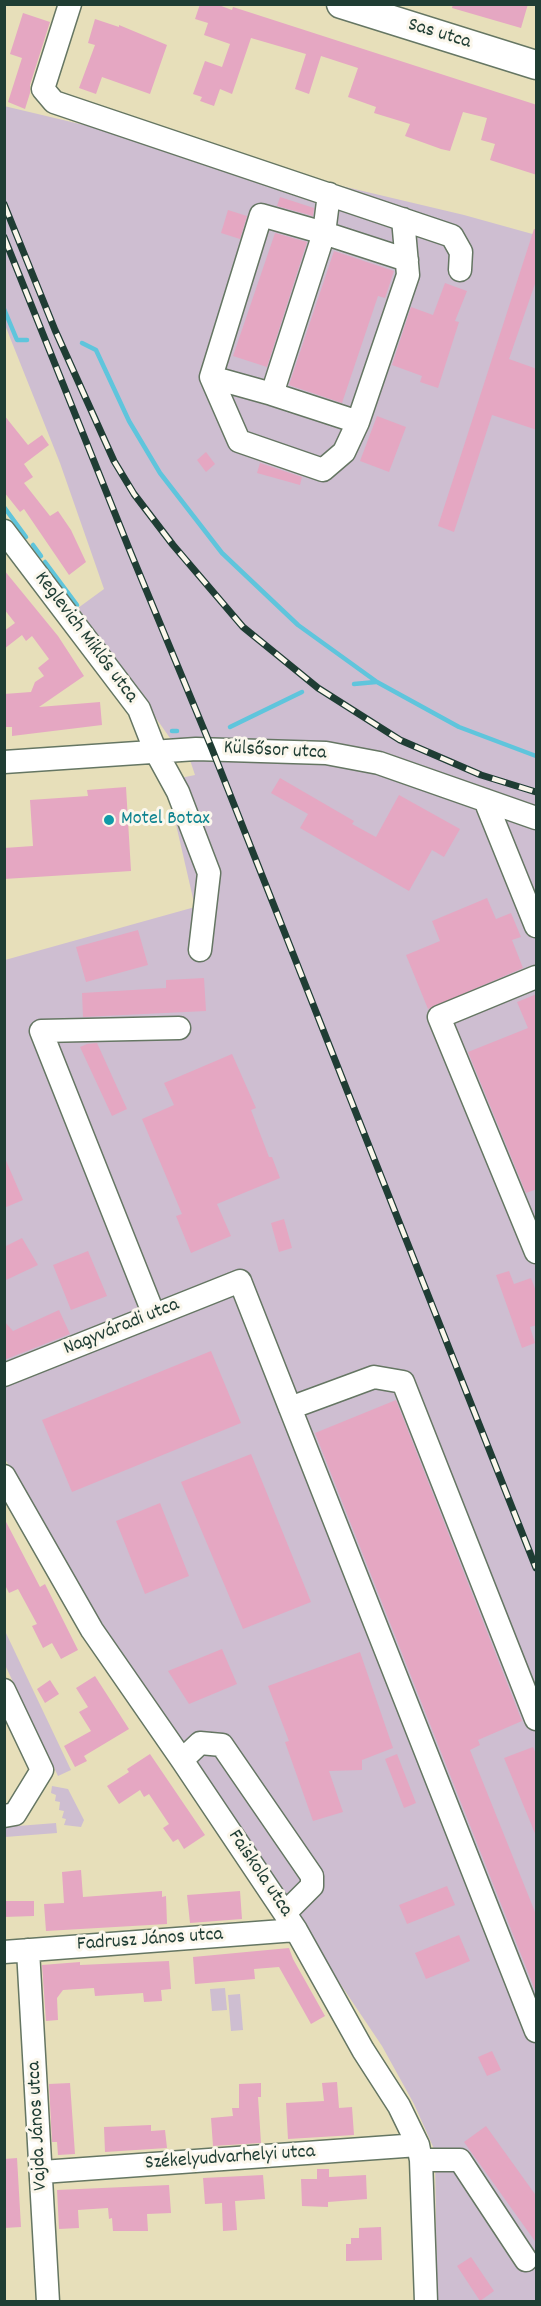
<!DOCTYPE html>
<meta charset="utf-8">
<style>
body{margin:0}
#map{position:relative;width:541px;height:2306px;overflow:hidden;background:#e7dfba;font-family:Dekko,sans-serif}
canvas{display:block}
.frame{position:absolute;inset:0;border:6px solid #1f3d34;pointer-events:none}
</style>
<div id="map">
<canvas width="541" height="2306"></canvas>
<div class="frame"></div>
</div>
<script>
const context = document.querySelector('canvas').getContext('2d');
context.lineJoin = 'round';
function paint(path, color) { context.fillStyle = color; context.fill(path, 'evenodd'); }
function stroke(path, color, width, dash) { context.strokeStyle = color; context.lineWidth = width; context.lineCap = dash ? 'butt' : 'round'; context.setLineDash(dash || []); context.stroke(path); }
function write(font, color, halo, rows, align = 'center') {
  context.font = font + ' Dekko,sans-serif'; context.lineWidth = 6; context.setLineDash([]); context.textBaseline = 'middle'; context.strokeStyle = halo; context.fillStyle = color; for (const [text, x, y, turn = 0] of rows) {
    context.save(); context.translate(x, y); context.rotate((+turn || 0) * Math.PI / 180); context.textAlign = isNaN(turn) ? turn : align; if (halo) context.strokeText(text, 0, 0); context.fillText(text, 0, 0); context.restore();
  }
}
const industrial = new Path2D(`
 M4 106 464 215 536 235V2301H437L435 2151 414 2104 382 2046 99 1625 5 1459V960L195 907 166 781 195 775 183 739 170 738 78 608 104 589 60 463 5 325Z
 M5 1631 71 1770 58 1776 5 1665Z
 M52 1786 68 1789 84 1820 81 1827 64 1825 66 1819 62 1818 64 1811 59 1810 60 1802 55 1801 56 1795 51 1793Z
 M56 1823 57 1833 5 1837V1827Z
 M225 1988 227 2010 212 2011 210 1989Z
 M240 1994 243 2030 231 2031 228 1995Z`);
const stream = new Path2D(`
 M4 309 17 340H27
 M82 343 96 350 129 421 160 473 222 553 298 625 377 682 459 727 536 756
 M4 507 26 537
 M33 545 41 556
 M45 562 77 605
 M354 684 376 682
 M230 727 302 692
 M172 731H177`);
const building = new Path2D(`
 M200 4H216L232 10 233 7 537 105V175L490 160 495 144 481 140 487 118 463 112 450 151 441 149 405 136 410 124 374 113 376 107 348 97 358 68 321 56 309 94 295 89 306 54 251 38 232 94 220 89 214 106 200 101 202 97 193 94 205 61 222 67 230 44 204 35 208 23 195 19Z
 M453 4H528L521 28 452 8Z
 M23 13 50 22 30 85V93L25 109 8 102 22 58 10 54Z
 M95 19 119 27V25L167 45 150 94 102 77 96 94 79 88 95 45 88 43Z
 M280 197 314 208 313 216 277 206Z
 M228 210 247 216 240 239 221 233Z
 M534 229 537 230V278L509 359 537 369V430L492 415 454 532 438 526Z
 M275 233 307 242 267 367 233 356Z
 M334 251 394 271 385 298 378 296 342 403 289 385Z
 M445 283 467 291 455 321 459 322 438 388 420 382 422 376 392 365 411 307 433 315Z
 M4 415 28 445 42 435 49 445 24 464 33 477 24 483 50 516 58 511 71 530 86 562 69 575 24 509 20 512 4 492Z
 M377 416 406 427 389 472 360 461Z
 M206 452 215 464 206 472 197 460Z
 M260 463 302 477 300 485 257 473Z
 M4 570 58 636 84 676 39 707 100 702 102 725 12 736V727H4V694L31 692 35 682 44 676 38 668 49 659 32 636 26 641 22 635 4 649V631L15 623 4 609Z
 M280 778 354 821 352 824 376 837 399 795 460 829 444 857 432 850 409 891 300 828 308 814 271 793Z
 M126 787 131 871 4 879V848L33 846 30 800 88 796 87 790Z
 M487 898 496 919 511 913 521 937 512 940 523 968 428 1009 406 955 440 941 432 921Z
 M138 930 148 965 86 982 76 947Z
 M204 978 206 1011 83 1017 82 993 166 988V980Z
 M537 994V1189L526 1193 468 1052 528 1028 517 1002Z
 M97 1043 127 1109 112 1116 80 1047 87 1044Z
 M232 1054 256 1108 251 1110 269 1157H272L280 1178 217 1204 231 1236 191 1253 176 1216 182 1214 142 1119 174 1105 164 1083Z
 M4 1156 23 1200 4 1208Z
 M284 1219 292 1248 279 1252 271 1223Z
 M22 1238 38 1265 4 1281V1247Z
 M88 1251 107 1296 71 1310 53 1265Z
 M509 1271 514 1284 531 1278 537 1294V1325L530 1327 535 1343 522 1348 496 1275Z
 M59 1310 70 1334 4 1360V1321L13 1331Z
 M211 1351 241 1423 72 1492 42 1420Z
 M396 1400 522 1721 478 1740 480 1745 470 1750 537 1917V1995L315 1433Z
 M251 1454 311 1602 243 1629 181 1482Z
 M160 1503 189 1576 145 1594 116 1521Z
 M4 1518 40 1587 45 1584 78 1650 61 1659 52 1643 43 1648 32 1626 37 1624 18 1589 9 1593 4 1583Z
 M222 1649 237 1684 189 1704 168 1671Z
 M360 1652 393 1748 362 1760V1770L329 1771 343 1812 313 1821 285 1742 289 1741 268 1686Z
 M95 1676 129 1729 84 1756 87 1761 75 1767 64 1746 91 1731 79 1712 88 1707 76 1688Z
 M50 1680 59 1694 45 1703 37 1689Z
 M533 1747 537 1756 536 1836 504 1758Z
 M150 1754 205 1835 184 1849 178 1839 173 1842 163 1828 169 1824 149 1794 144 1797 140 1790 119 1804 107 1786 129 1772 127 1769Z
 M397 1754 416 1803 404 1808 385 1759Z
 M81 1870 83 1897 162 1891V1897L166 1896 167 1924 46 1931 44 1904 64 1903 62 1872Z
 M447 1886 455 1905 407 1924 399 1905Z
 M240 1891 242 1919 190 1923 187 1895Z
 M4 1901H34V1916L4 1917Z
 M459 1935 470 1961 426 1979 415 1953Z
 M289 1948 293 1959 325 2016 311 2024 279 1967 254 1969 255 1979 195 1984 193 1957Z
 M169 1961 171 1989 161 1990 162 2001 144 2002 143 1993 95 1996 94 1988 63 1990 57 1998 58 2020 46 2021 42 1965 80 1962V1965Z
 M492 2051 501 2070 487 2076 478 2057Z
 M337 2082 339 2108 352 2107 354 2135 288 2139 286 2103 324 2101 322 2083Z
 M70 2083 75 2154 58 2155 57 2142H52L49 2084Z
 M261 2083V2097H258L261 2143 213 2146 211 2118 233 2116 232 2108H239V2084Z
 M151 2125V2131L165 2130 167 2148 105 2152 104 2127Z
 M486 2126 537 2197V2244L464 2142Z
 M17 2158 21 2227 4 2228V2159Z
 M317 2169H329V2177L366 2175 367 2199 328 2202V2207L302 2206 301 2179H317Z
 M263 2175 265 2199 235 2201 237 2230 223 2231 222 2203 205 2204 203 2178Z
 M169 2185 171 2213 147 2214 148 2231H113L112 2218 109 2219 108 2208 78 2210 79 2228 59 2229 57 2190Z
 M381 2227 382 2260 346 2261V2244H351V2238H359V2228Z
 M471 2257 494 2291 480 2301 457 2266Z`);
const minor = new Path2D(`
 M70 4 43 89 54 102 452 236 461 252 460 270
 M329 194 324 233 272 394 358 422 408 275 403 219
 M211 377 239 441 323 470 344 452 358 422
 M272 394 211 377 261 215 324 233 407 260
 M4 531 139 709 155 750 178 792 209 873 200 950
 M4 762 196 749 326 753 379 763 536 818
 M485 800 536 926
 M536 977 439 1017 536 1252
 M154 1315 41 1031 179 1028
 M4 1375 240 1281 536 2031
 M290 1408 374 1377 403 1382 536 1719
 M4 1476 92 1630 182 1760 296 1930 363 2050 399 2106 418 2145 421 2160 426 2302
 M4 1690 42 1770 15 1814 4 1816
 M182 1760 200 1743 222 1745 312 1876V1886L285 1913
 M28 1950 48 2302
 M4 1952 296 1930
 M421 2160H460L526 2260
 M42 2172 418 2145`);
const major = new Path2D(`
 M341 4 536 65`);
const rail = new Path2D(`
 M4 204 55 330 114 461 134 494 173 545 243 627 318 688 400 740 481 775 536 792
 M4 237 130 551 212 749 536 1568`);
const markers = [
 [109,820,6,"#0f9aa8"]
];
const streetNames = [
 ["Sas utca",439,35,17],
 ["Keglevich Miklós utca",85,638,53],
 ["Külsősor utca",275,752,3],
 ["Nagyváradi utca",122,1328,-22],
 ["Faiskola utca",259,1874,56],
 ["Fadrusz János utca",150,1941,-4],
 ["Vajda János utca",39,2126,-93],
 ["Székelyudvarhelyi utca",230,2159,-4]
];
const cultureNames = [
 ["Motel Botax",121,820]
];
paint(industrial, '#cebed1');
stroke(stream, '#5fc5dc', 4.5);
paint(building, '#e5a7c2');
stroke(minor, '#657663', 25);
stroke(major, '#657663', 31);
stroke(minor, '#fff', 22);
stroke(major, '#fff', 28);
stroke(rail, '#1f3d34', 7);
stroke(rail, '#fbf7ec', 4.5, [14]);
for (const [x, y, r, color] of markers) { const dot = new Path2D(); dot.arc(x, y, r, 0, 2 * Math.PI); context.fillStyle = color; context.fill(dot); stroke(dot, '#fbf7ec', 2); }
write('20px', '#1f3d34', '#fbf7ec', streetNames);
write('20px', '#0d838f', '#fbf7ec', cultureNames, 'left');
</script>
